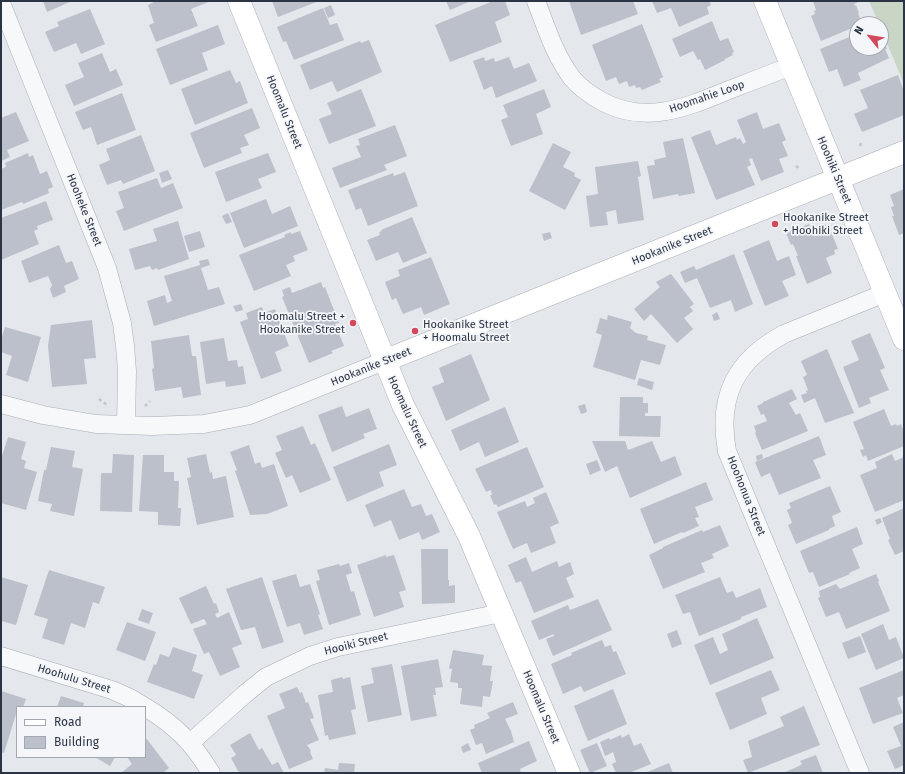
<!DOCTYPE html>
<style>
body{margin:0}
#map{position:relative;width:905px;height:774px;overflow:hidden;background:#e4e7ec;font-family:"Fira Sans",sans-serif}
canvas{display:block}
.frame{position:absolute;inset:0;border:2px solid #2b3445;pointer-events:none}
.legend{position:absolute;left:16px;top:706px;width:130px;height:52px;box-sizing:border-box;background:#f4f6f9;border:1px solid #a4a8b1;margin:0;padding:5px 7px;list-style:none;font-size:12px;color:#2b3445}
.legend li{display:flex;align-items:center;gap:8px;height:20px}
.legend b{width:20px;border:1px solid #a4a8b1}
.north{position:absolute;left:849px;top:16px;width:40px;height:40px;box-sizing:border-box;background:#f4f6f9;border:1px solid #a4a8b1;border-radius:50%;rotate:300deg;font-size:11px;font-weight:700;line-height:16px;text-align:center;color:#2b3445}
.north::after{content:'';display:block;margin:auto;width:14px;height:18px;background:#d1495b;clip-path:polygon(50% 0,100% 100%,50% 72%,0 100%)}
</style>
<div id="map">
<canvas width="905" height="774"></canvas>
<div class="frame"></div>
<ul class="legend">
<li><b style="height:5px;background:#fff"></b>Road</li>
<li><b style="height:11px;background:#bbc0ca"></b>Building</li>
</ul>
<div class="north">N</div>
</div>
<script>
const context = document.querySelector('canvas').getContext('2d');
context.lineJoin = 'round';
function paint(path, color) { context.fillStyle = color; context.fill(path, 'evenodd'); }
function stroke(path, color, width, dash) { context.strokeStyle = color; context.lineWidth = width; context.lineCap = dash ? 'butt' : 'round'; context.setLineDash(dash || []); context.stroke(path); }
function write(font, color, halo, rows, align = 'center') {
  context.font = font + ' "Fira Sans",sans-serif'; context.lineWidth = 3.5; context.setLineDash([]); context.textBaseline = 'middle'; context.strokeStyle = halo; context.fillStyle = color; for (const [text, x, y, turn = 0] of rows) {
    context.save(); context.translate(x, y); context.rotate((+turn || 0) * Math.PI / 180); context.textAlign = isNaN(turn) ? turn : align; if (halo) context.strokeText(text, 0, 0); context.fillText(text, 0, 0); context.restore();
  }
}
const green = new Path2D(`
 M869 1H904V84L881 29V24H879Z`);
const building = new Path2D(`
 M43 1H72L47 12Z
 M156 1H211L191 9 198 26 156 42 149 25 154 23 148 5Z
 M272 1H319L278 17Z
 M446 1H471L450 10Z
 M493 1H505L510 15 495 22 502 42 450 62 435 25Z
 M569 1H633L638 14 581 35Z
 M652 1H709L711 5 707 7 709 14 679 27 671 8 657 13Z
 M813 1H860L854 4 855 6 856 5 859 13H858L862 24H857V26L821 41 811 16 815 14 814 11 816 10Z
 M331 5 335 15 328 18 324 8Z
 M323 8 330 25 337 23 344 40 294 60 286 41 283 42 277 27Z
 M90 9 105 44 81 54 76 43 54 52 45 32 59 26 57 22Z
 M712 21 720 41 728 38 734 52 732 53 733 55 725 59V60L705 70 700 59 698 60 693 51 680 57 672 39Z
 M642 24 663 77 659 79 661 82 642 90 640 87 636 88 635 85 629 87 627 81 619 84 616 77 606 81 592 45Z
 M218 25 225 44 202 53 208 70 170 85 156 49Z
 M857 34V48H881V35L887 49H885L889 58 858 73 861 80 844 87 837 69 829 72 820 49Z
 M369 40 382 72 337 92 332 81 310 90 300 65 360 41 361 43Z
 M102 53 110 72 116 69 123 85 74 106 65 85 84 77 78 63Z
 M484 57 485 61 494 58 495 62 509 57 514 69 529 63 537 81 496 98 492 86 484 90 473 61Z
 M230 70 236 83 240 81 248 103 195 125 181 89Z
 M898 75 904 91V115L862 132 854 114 868 108 860 90Z
 M361 89 376 126 329 144 319 119 332 114 327 103Z
 M544 89 551 107 536 114 543 134 511 146 501 120 508 117 503 105Z
 M122 93 136 130 97 145 91 127 83 130 75 112Z
 M252 108 260 128 244 135 249 145 240 148 242 153 204 168 190 133Z
 M16 112 29 141 7 150 10 157 1 161V118Z
 M757 112 763 129 779 123 786 140 782 142 788 156 779 159 784 172 761 181 752 158 749 159 751 165 747 167 755 185 716 200 691 137 710 130 716 145 736 137 737 140 740 138 743 144 746 142 737 120Z
 M395 125 407 156 384 165 387 170 340 188 332 168 361 157 356 146 360 145 358 139Z
 M141 135 155 171 123 184 121 180 107 185 99 165 110 160 106 149Z
 M683 138 695 193 679 196 678 194 653 199 647 166 655 165 654 160 666 157 663 142Z
 M553 143 571 152 563 167 575 173 574 176 581 180 565 210 529 191Z
 M28 153 29 157 33 155 40 174 47 171 53 187 48 189 49 193 23 204 22 202 1 210V169L6 167 5 163Z
 M268 153 276 172 258 179 262 188 226 202 215 172Z
 M638 161 641 176 638 177 644 220 618 224 616 210 606 212 608 225 590 227 586 196 598 194 595 167Z
 M168 170 172 179 162 183 159 173Z
 M405 172 418 206 368 226 361 208 356 210 348 190 393 173 394 176Z
 M157 178 161 188 173 183 183 208 124 231 116 211 124 208 118 192Z
 M904 189V233L899 235 892 216H894L891 207 894 206 890 195Z
 M266 199 272 214 290 206 298 226 244 248 230 213Z
 M46 201 53 220 37 226 38 229 34 231 39 244 1 260V218Z
 M228 213 232 222 226 224 222 216Z
 M412 217 427 253 403 263 398 252 376 261 367 240 380 235 379 232 382 231 381 230Z
 M178 221 189 259 158 270 157 268 152 270 150 266 135 270 129 249 157 241 153 229Z
 M809 224 812 230 825 224 827 228 829 227 838 249 834 250 835 254 826 258 832 273 807 284 796 256H798L793 244 791 245 786 233Z
 M200 231 205 247 189 252 184 236Z
 M300 231 308 250 293 256 295 261 286 265 291 276 254 291 239 255 285 237 284 235 291 232V234Z
 M550 232 552 238 544 241 542 234Z
 M769 240 777 261 789 256 796 275 782 281 789 296 765 306 743 251Z
 M59 245 66 263 72 261 79 279 64 286 66 292 53 298 50 289 52 285 48 276 29 283 21 261Z
 M734 254 753 304 735 312 731 300 710 308 697 278 685 283 680 272 694 266 696 270Z
 M431 257 450 304 424 315 421 307 403 314 396 298 392 300 385 282 400 276 398 270Z
 M208 259 210 265 201 268 208 290 219 287 225 304 154 326 147 301 165 295 167 303 172 301 164 276 200 265 199 261Z
 M671 274 694 304 690 307 693 311 684 318 693 329 677 343 651 314 644 321 634 309 660 287 656 282Z
 M321 282 323 288 325 287 339 323 335 324 344 346 331 351 333 353 309 363 282 297 284 296 282 290 290 287 292 293Z
 M241 304 243 310 236 312 233 306Z
 M262 307 264 313 275 309 289 346 275 352 282 371 261 379 240 322 248 319 246 313Z
 M717 312 720 319 714 321 712 315Z
 M608 315 632 322 630 328 636 333 648 336 647 340 666 345 660 365 641 360 635 380 593 367 602 335 596 333 600 318 607 320Z
 M92 320 96 358 84 359 87 384 52 387 48 346 51 325Z
 M5 327 41 337 28 382 6 375 12 356 1 352V340Z
 M870 333 885 368 880 370 889 390 869 398 871 403 859 408 843 367 859 360 851 341Z
 M189 335 192 356H196L201 395 183 398 181 387 155 391 152 369 154 368 151 341Z
 M224 338 228 361 237 360 238 367 243 366 246 384 226 387 225 381 206 384 200 342Z
 M827 349 854 413 825 423 815 398 804 403 801 395 807 393 806 391 808 390 803 377 807 375 801 361Z
 M471 354 490 400 446 421 432 387 444 382 439 368Z
 M639 378 654 382 652 390 637 385Z
 M792 389 797 399 789 403 796 415 800 413 808 431 762 450 755 433 756 432 754 426 767 421 764 414 761 415 757 406 763 403V402Z
 M620 397H643V403H648V413H645V416H661L660 437 619 436Z
 M585 404 587 412 581 414 578 406Z
 M342 406 346 417 369 408 377 429 363 434 365 438 332 452 318 415Z
 M505 407 519 442 485 457 479 442 460 451 451 430Z
 M884 409 891 426 896 424 897 426 901 424 904 432V446L868 461 866 455 863 457 860 450 864 449 853 422Z
 M303 426 311 445 315 443 331 480 300 493 292 475 286 478 275 453 282 450 276 436Z
 M819 436 826 455 813 460 821 478 779 495 770 473 761 477 755 462Z
 M8 437 26 442 21 459 26 461 24 468 37 472 26 510 1 503V459Z
 M592 441H625L628 450 652 441 661 462 675 456 682 475 630 498 617 466 605 472Z
 M389 444 397 465 379 472 384 486 347 502 333 467Z
 M249 445 255 464 260 462 262 468 274 464 288 506 267 514 250 515 235 471 237 470 230 452Z
 M51 447 75 451 72 467 83 469 74 516 50 511 52 504 38 501 44 470H46Z
 M527 447 544 487 498 507 496 504 494 505 490 495H492L491 490 486 492 475 469Z
 M113 454 134 455 132 512 100 511 101 473H112Z
 M206 454 210 473 212 472 213 479 226 476 234 517 197 525 187 478 191 477 187 458Z
 M762 454 763 458 757 461 756 456Z
 M892 454 895 461 904 457V500L875 512 860 475 877 468 875 462Z
 M143 455H164V472H174V481H179L178 508H181L180 526 158 525V512L139 511Z
 M597 460 601 470 590 475 586 464Z
 M706 482 713 500 695 507 699 517 695 518 699 526 683 533 682 532 654 544 640 509Z
 M830 486 841 512 832 516 835 526 829 529V530L796 544 788 525 792 523 787 510 791 508 789 503Z
 M404 489 412 507 421 504 426 516 432 514 440 532 422 540 419 532 399 540 391 520 374 527 365 505Z
 M546 492 559 523 550 527 556 543 531 553 527 543 513 549 497 512 525 501 527 507 535 503 533 498Z
 M904 508V551L895 555 888 540 890 539 882 518Z
 M880 518 882 522 877 525 875 520Z
 M720 525 729 546 712 554 714 558 701 563 705 572 663 589 649 555 663 548V547L702 530 703 532Z
 M857 527 863 544 852 549 860 568 849 573 850 574 819 587 813 572 809 573 800 551Z
 M421 549H448V580H449V586L455 585V603L422 604Z
 M386 555V557L394 555 406 590 399 592 404 607 374 617 357 565Z
 M526 557 532 572 557 561 559 567 570 562 574 574 566 578 574 597 534 613 521 581 516 583 508 565Z
 M349 563 352 573 346 575 351 592 354 591 361 615 329 625 316 581 320 580 317 570 339 564 340 566Z
 M49 570 105 587 99 604 93 602 85 628 71 623 64 645 42 638 48 619 34 615Z
 M296 574 300 587 310 584 320 614 318 615 323 629 304 635 300 623 287 627 272 581Z
 M876 574 879 581 878 582 890 611 846 629 839 612 826 617 818 598 820 597 819 591 836 584 840 589Z
 M1 577 28 585 16 625 1 621Z
 M262 577 284 642 262 649 255 627 241 630 226 589Z
 M720 577 727 593 733 591 736 598 760 588 767 607 741 617V619L699 636 690 612 683 614 675 595Z
 M206 586 214 604 216 603 219 612 215 614 217 618 229 612 242 644 232 648 240 667 220 676 209 652 204 654 193 629 207 624 204 619 191 624 179 598Z
 M598 599 612 630 553 656 546 639 554 636V634L539 640 531 621 568 605 570 610Z
 M142 609 153 613 149 624 138 620Z
 M757 618 774 658 710 685 694 645 713 637 720 654 728 650 722 634Z
 M127 622 156 632 145 661 116 650Z
 M883 624 889 640 896 637 904 658 876 670 861 634Z
 M677 630 682 644 672 648 667 634Z
 M860 636 866 652 848 659 842 643Z
 M602 640 605 647 611 645 613 652 616 651 626 674 584 692 581 686 563 694 551 664 572 655 571 653Z
 M173 647 197 655 192 671 203 675 194 699 147 682 154 664 156 665 160 654 169 657Z
 M453 650 484 655 482 665 492 666 490 681H493L490 697 483 696 482 707 460 704 462 688H458V683L450 682 452 669 449 668Z
 M438 659 443 687 435 688 436 695H433L437 716 411 721 401 666Z
 M392 664 402 715 368 722 361 686 374 683 371 668Z
 M771 670 780 690 761 698 767 714 730 730 715 693Z
 M904 670V695L897 698 903 713 873 724 859 688Z
 M342 677 343 679 350 677 356 709 351 710 356 734 329 740 328 735 325 736 318 695 333 692 331 680Z
 M297 687 300 693 302 692 306 703 308 702 314 718 310 719 319 740 307 745 311 751 310 752 313 759 289 769 267 716 285 708 279 694Z
 M613 689 627 724 588 741 574 706Z
 M1 691 26 699 23 707H17V714H16L4 753 1 752Z
 M61 696 84 703 83 707H57Z
 M513 702 518 714 505 719 511 731 514 742 486 754 482 743 476 745 470 730 475 728 474 725 490 718 487 713Z
 M804 706 820 745 748 773 743 760 752 757 748 741 784 726 780 717Z
 M904 722V765L895 769 887 751 901 746 893 727Z
 M250 733 259 750 262 748 272 765 278 762 284 773H241L238 771 231 758 236 755 230 745Z
 M629 734 634 746 641 743 651 764 629 773H616L612 764 616 762 613 752 605 756 600 742 609 738 610 740 621 735 622 738Z
 M146 738 169 768 163 773H121L132 764 127 757H145V739Z
 M529 741 537 761 520 769 521 773H482L478 763Z
 M468 743 471 750 463 753 461 747Z
 M597 743 607 766 590 773 580 750Z
 M816 755 823 773H783L799 766 802 764 800 761Z
 M95 757H115L110 766Z
 M339 763 355 764 354 773H324L325 768 338 770Z
 M669 763 673 773H645Z`);
const path = new Path2D(`
 M860 146 861 142
 M796 166 800 169
 M817 216 818 210
 M99 399 107 405
 M145 406 150 401`);
const street = new Path2D(`
 M536 1C546 27 555 56 572 78 580 88 592 96 603 102 647 125 687 107 729 90 750 82 770 74 791 66
 M1 3 107 268 122 323 125 346 127 371 126 425
 M1 404 43 415 96 424 152 426 204 424 250 415 384 361
 M1 656 112 690 130 698 145 707
 M145 707C175 725 193 743 211 773
 M190 743 245 694 266 677 310 656 338 647 501 613
 M860 773 727 451C717 396 736 360 784 334L885 293`);
const secondary = new Path2D(`
 M239 1 403 405 469 536 569 773
 M765 1 904 339
 M384 361 904 152`);
const markers = [
 [775,224,4,"#d1495b"],
 [353,323,4,"#d1495b"],
 [415,331,4,"#d1495b"]
];
const streetNames = [
 ["Hoomahie Loop",707,97,-19],
 ["Hoomalu Street",284,112,68],
 ["Hoohiki Street",834,170,67],
 ["Hooheke Street",84,210,68],
 ["Hookanike Street",672,246,-22],
 ["Hookanike Street",371,367,-22],
 ["Hoomalu Street",407,412,65],
 ["Hoohonua Street",746,496,68],
 ["Hooiki Street",356,644,-14],
 ["Hoohulu Street",74,679,17],
 ["Hoomalu Street",541,707,67]
];
const poiNames = [
 ["Hookanike Street",783,218],
 ["+ Hoohiki Street",783,231],
 ["Hoomalu Street +",345,317,"right"],
 ["Hookanike Street",345,330,"right"],
 ["Hookanike Street",423,325],
 ["+ Hoomalu Street",423,338]
];
paint(green, '#c9d6c5');
paint(building, '#bbc0ca');
stroke(street, '#a9aeb7', 19);
stroke(secondary, '#a9aeb7', 23);
stroke(path, '#c2c5cb', 2.5, [3, 3]);
stroke(street, '#f7f8fa', 18);
stroke(secondary, '#fff', 22);
for (const [x, y, r, color] of markers) { const dot = new Path2D(); dot.arc(x, y, r, 0, 2 * Math.PI); context.fillStyle = color; context.fill(dot); stroke(dot, '#f4f6f9', 1.5); }
write('11px', '#2b3445', '#f4f6f9', streetNames);
write('11px', '#2b3445', '#f4f6f9', poiNames, 'left');
</script>
